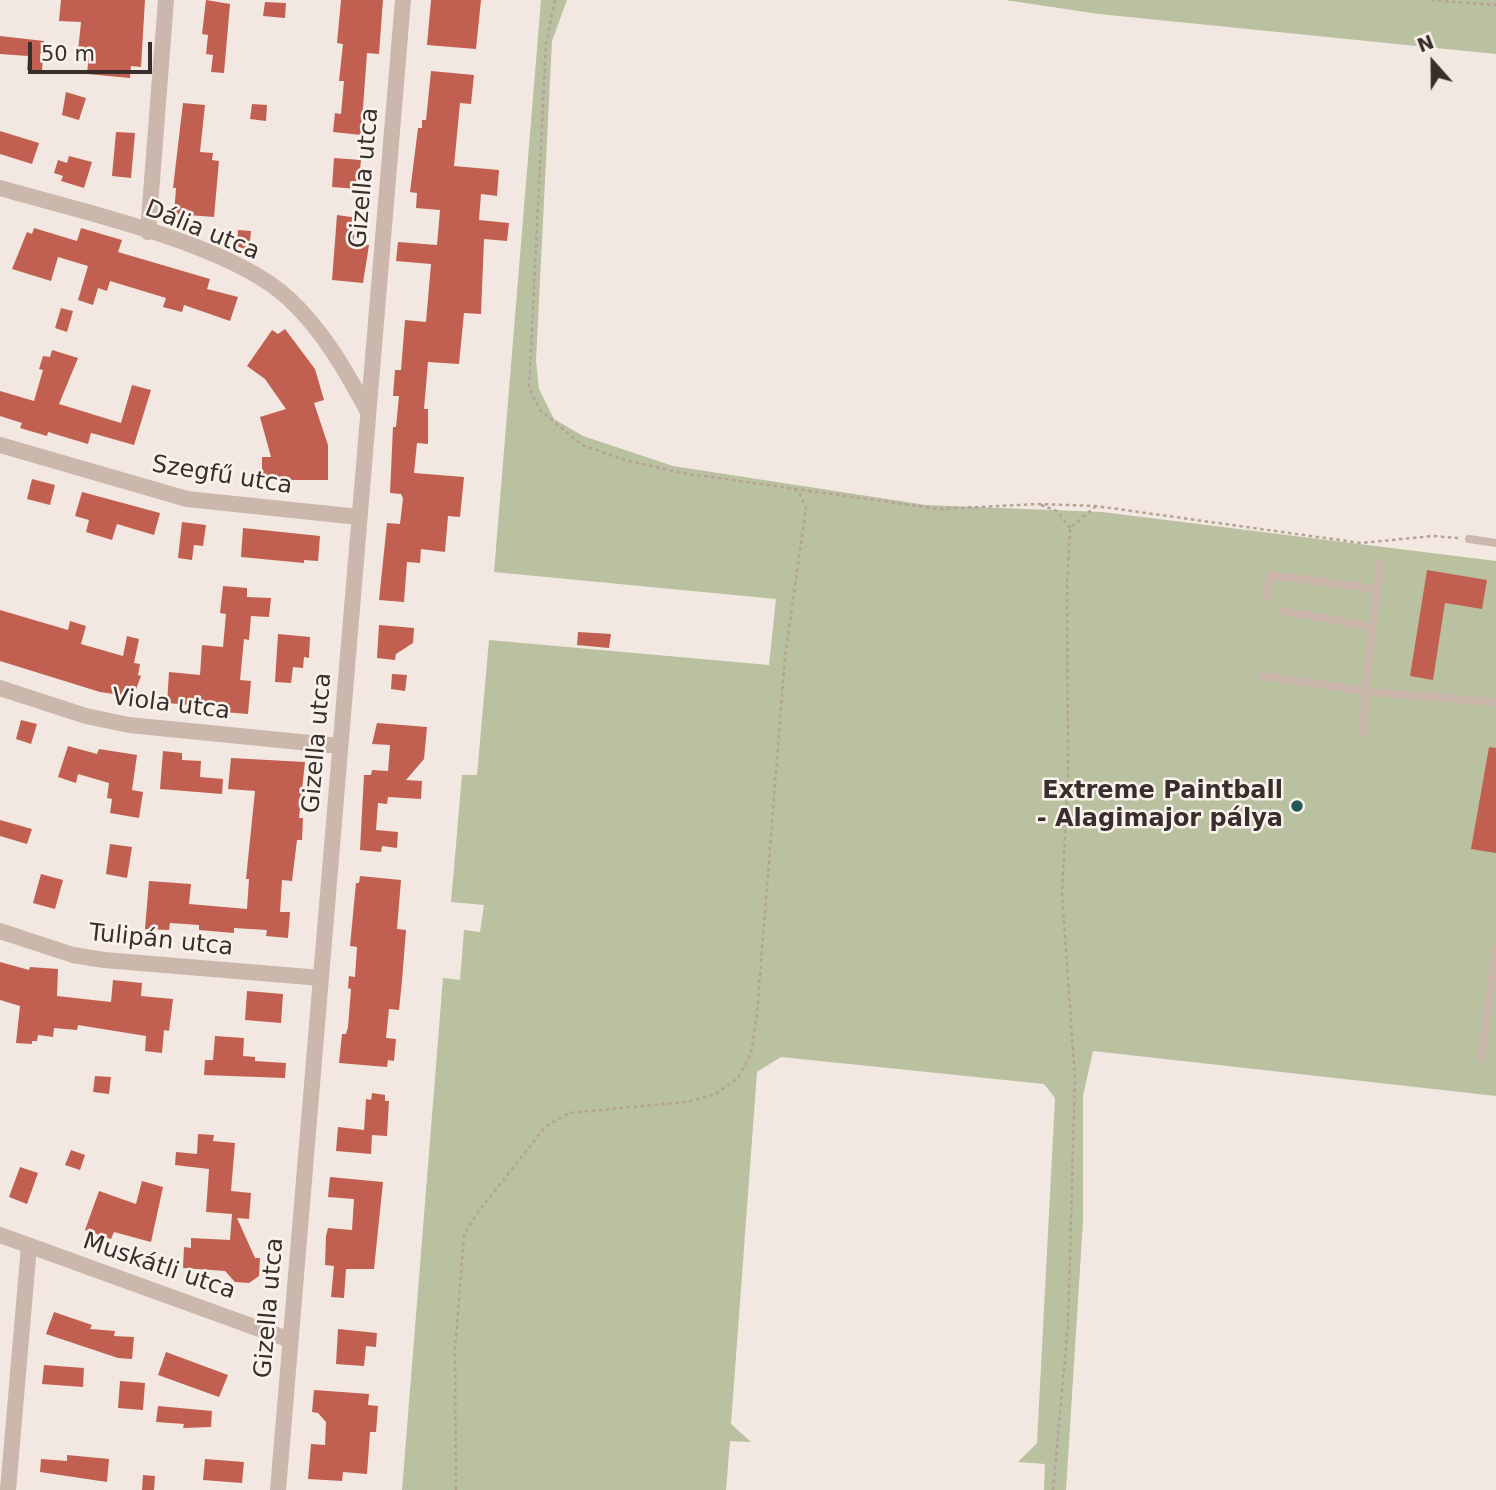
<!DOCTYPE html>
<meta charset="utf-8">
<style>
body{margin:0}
#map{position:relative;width:1496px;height:1490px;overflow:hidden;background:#f2e8e1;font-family:"DejaVu Sans",sans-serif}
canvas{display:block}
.north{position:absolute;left:1398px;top:28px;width:70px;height:70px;-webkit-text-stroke:5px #faf3ed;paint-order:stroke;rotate:339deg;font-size:19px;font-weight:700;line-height:28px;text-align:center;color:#392e2b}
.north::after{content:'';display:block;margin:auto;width:24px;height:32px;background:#392e2b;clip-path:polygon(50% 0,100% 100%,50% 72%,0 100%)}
.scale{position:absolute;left:28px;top:42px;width:124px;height:32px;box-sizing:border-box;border:4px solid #392e2b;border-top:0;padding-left:9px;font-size:21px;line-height:24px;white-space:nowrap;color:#392e2b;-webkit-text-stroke:5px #faf3ed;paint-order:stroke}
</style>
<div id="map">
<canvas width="1496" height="1490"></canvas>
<div class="north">N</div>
<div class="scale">50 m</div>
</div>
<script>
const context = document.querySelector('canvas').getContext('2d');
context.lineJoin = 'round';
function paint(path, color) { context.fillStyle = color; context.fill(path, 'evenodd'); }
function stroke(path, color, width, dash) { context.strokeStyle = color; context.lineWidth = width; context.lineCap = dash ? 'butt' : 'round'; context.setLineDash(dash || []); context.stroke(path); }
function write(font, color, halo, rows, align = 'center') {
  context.font = font + ' "DejaVu Sans",sans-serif'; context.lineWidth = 5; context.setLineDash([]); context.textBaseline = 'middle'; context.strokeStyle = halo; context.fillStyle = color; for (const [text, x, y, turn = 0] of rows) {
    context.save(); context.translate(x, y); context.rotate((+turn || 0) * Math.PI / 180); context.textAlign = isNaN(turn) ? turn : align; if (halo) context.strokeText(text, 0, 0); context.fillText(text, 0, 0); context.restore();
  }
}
const green = new Path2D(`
 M541 0H567L552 41 536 361 539 389 554 419 583 436 673 466 926 505 1102 512 1496 561V1096L1093 1051 1083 1096V1221L1066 1490H1044L1045 1464 1018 1462 1037 1443 1055 1098 1044 1084 781 1057 757 1072 731 1424 751 1442 730 1441 726 1490H402L443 978 460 980 464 930 480 932 484 905 451 902 462 775H477L489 640 769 665 776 599 494 572Z
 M1005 0H1496V54L1099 14Z`);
const building = new Path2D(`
 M61 0H145L141 67 131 66 130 78 87 74 89 52 78 51 81 22 59 21Z
 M206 0 230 4 224 73 211 72 213 55 206 54 208 35 202 34Z
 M341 0H383L379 54 367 53 361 135 333 132 335 113 341 114 344 81H339L343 44 337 43Z
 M431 0H481L476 49 427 45Z
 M265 2 286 3 285 18 263 16Z
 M0 36 44 41 42 71 27 70 28 56 0 54Z
 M431 71 474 75 471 104 460 103 454 166 499 170 497 196 481 194 479 220 509 223 507 241 484 239 481 314 464 313 459 364 428 362 424 409H428V444L417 443 414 473 464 477 460 517 448 516 445 552 421 549 420 563 407 562 404 602 379 600 387 523 400 524 403 498 401 494 390 493 393 427H396L399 396H393L395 370H401L405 320 426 322 431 264 396 261 398 242 437 245 440 210 416 208 417 193 410 192 418 128H422V120H426Z
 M66 92 86 98 79 120 62 115Z
 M183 103 205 105 200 152 213 153 212 160 219 161 214 217 174 214 176 188H173Z
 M252 104 267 105 266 121 250 119Z
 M0 131 39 143 32 164 0 154Z
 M116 132 135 133 131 178 112 176Z
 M69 156 92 162 84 188 61 181 63 176 54 173 58 160 67 163Z
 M334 158 361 160 358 189 332 187Z
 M337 215 358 218 353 242 369 245 363 283 332 280Z
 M34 228 77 241 81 228 122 240 118 252 210 279 207 289 238 297 230 321 184 305 182 312 163 307 166 298 110 281 107 291 98 288 93 305 78 300 88 266 58 257 51 281 12 269 27 232 32 234Z
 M238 230 251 231 249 251 237 246Z
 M61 308 73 311 67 332 55 328Z
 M285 329 315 369 324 400 314 403 328 445V480H262V457H271L260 417 286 409 265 379 247 366 272 330 278 334Z
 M52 350 78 358 59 404 121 423 132 385 151 390 134 445 95 434 91 433 88 444 48 432 47 436 20 428 22 423 0 416V391L34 401 43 370 39 369 43 356 50 357Z
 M32 479 55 485 50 505 27 499Z
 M82 492 160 513 154 535 117 524 112 540 86 532 89 520 75 516Z
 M182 522 206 525 203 546 194 545 192 560 178 558Z
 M243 528 320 536 318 561 304 560V563L241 557Z
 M1427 570 1487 580 1482 609 1445 603 1433 680 1410 676Z
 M223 586 247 588V597L271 598 269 617 251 616 249 640 244 639 240 680 251 681 248 714 223 712 224 708 167 703 169 672 200 675 202 645 223 647 226 614 220 613Z
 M0 610 68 630 70 621 86 626 81 644 123 656 127 636 139 639 134 663 140 664 138 675 141 676 133 697 100 692 0 661Z
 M379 625 414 628 413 643 396 654 395 660 377 658Z
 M578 632 611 634 609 648 577 645Z
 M278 634 310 637 309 658 304 657 303 668 293 667 291 683 275 682Z
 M392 674 407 675 405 691 391 689Z
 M21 720 37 724 31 744 16 739Z
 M377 723 427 727 424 759 406 780 422 781 421 799 388 797 387 804 378 803 376 830 398 832 397 848 382 846 381 852 360 850 364 775H371L372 770 388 771 390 745 372 744Z
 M68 746 97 754 99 749 137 755 132 790 143 792 139 818 110 813 112 799 107 798 109 783 78 774 76 783 58 777Z
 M1489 747 1496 748V853L1471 849Z
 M163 751 182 753V760L201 761 200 777 223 779 222 794 160 789Z
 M231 758 305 762 299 818H303L302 840H297L292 881 282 880 280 912H290L288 938 266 936 267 930 234 928V933L199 930V925L170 923 169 930 145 929 149 881 191 884 189 904 247 909 249 879H246L255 791 228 789Z
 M0 820 32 829 27 844 0 836Z
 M110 844 132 847 127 878 106 874Z
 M41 874 63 880 55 909 33 903Z
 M360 876 401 880 397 929 406 930 402 981 399 1010 389 1009 386 1038 396 1039 394 1061 388 1060 387 1067 339 1063 342 1034H346L348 1027 351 989 348 988 349 976 355 977 357 947 350 946 356 883H359Z
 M0 962 29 970 30 967 58 969 57 996 111 1002 113 980 142 983 141 996 173 999 169 1031 164 1030 162 1053 145 1051 146 1036 78 1025 77 1030 54 1028 53 1037 38 1035 37 1041H32V1044L16 1043 20 1006 0 1000Z
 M247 991 283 994 281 1023 245 1020Z
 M215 1036 244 1038 243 1056 255 1057V1061L286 1063 285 1078 204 1075 205 1060H213Z
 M95 1076 111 1077 109 1094 93 1092Z
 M372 1093 385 1095V1101H389L387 1136 372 1135 371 1154 336 1151 338 1127 364 1130 366 1099 371 1100Z
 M198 1134 214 1135 213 1141 235 1143 231 1191 251 1193 249 1219 237 1218 255 1258H260L259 1276 249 1283 235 1282 225 1271 183 1268 184 1247 191 1248V1238L230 1240 232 1214 206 1212 209 1169 175 1165 176 1152 197 1154Z
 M71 1150 85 1155 80 1170 65 1165Z
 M20 1167 38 1173 27 1204 9 1197Z
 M330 1177 383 1182 374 1269H346L344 1298 331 1297 334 1266 325 1265 326 1236 328 1228 352 1230 354 1199 328 1197Z
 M142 1181 163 1187 151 1242 114 1232 111 1239 85 1230 99 1191 136 1204Z
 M54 1312 92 1325 90 1329 115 1331 114 1336 134 1337 132 1359 118 1358 46 1334Z
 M338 1329 377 1333 376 1347 366 1346 364 1366 336 1364Z
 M166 1352 228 1375 219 1397 158 1375Z
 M44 1365 84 1368 83 1387 42 1384Z
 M120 1381 145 1383 143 1410 118 1408Z
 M314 1390 369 1394 368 1405 378 1406 376 1432H370L367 1474 343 1472 342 1481 308 1479 311 1444 325 1445 326 1422 318 1413 312 1412Z
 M158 1406 212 1411 211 1427 183 1428 184 1424 156 1422Z
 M67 1455 109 1459 107 1482 40 1472 41 1459 67 1461Z
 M205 1459 244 1462 242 1483 203 1480Z
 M143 1475 155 1476 154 1490H142Z`);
const path = new Path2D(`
 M555 0 546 44 529 388 540 410 582 445 625 460 682 473 939 509 1038 504 1096 506 1361 543 1433 536 1458 538
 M1431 0 1496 5
 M1041 505 1057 511 1070 528
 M456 1490 455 1350 464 1236 475 1216 546 1126 569 1113 686 1102 714 1095 738 1078 751 1054 757 1014 785 657 806 508 799 492 791 488
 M1053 1490 1068 1325 1075 1079 1062 893 1068 778 1067 586 1070 528 1096 506`);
const lane = new Path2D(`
 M1469 539 1496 543
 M1266 596 1271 575 1377 589
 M1283 611 1373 627
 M1263 676 1371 692 1496 702
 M1364 734 1365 691 1380 564
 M1481 1058 1496 949`);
const street = new Path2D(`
 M0 188C79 211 229 243 288 298 323 330 346 371 368 412
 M148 232 166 0
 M0 445 187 499 359 517
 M0 688 86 716 129 725 340 746
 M0 931 73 955 104 960 321 978
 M0 1235 290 1340
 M8 1490 29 1246
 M278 1490 403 0`);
const markers = [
 [1297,806,7,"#225958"]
];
const streetNames = [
 ["Gizella utca",365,178,-85],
 ["Dália utca",202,231,22],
 ["Szegfű utca",222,476,9],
 ["Viola utca",171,705,7],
 ["Gizella utca",318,743,-85],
 ["Tulipán utca",161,941,6],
 ["Muskátli utca",159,1267,19],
 ["Gizella utca",270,1308,-85]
];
const poiNames = [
 ["Extreme Paintball",1283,792],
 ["- Alagimajor pálya",1283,820]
];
paint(green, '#bac1a1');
paint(building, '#c16050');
stroke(path, '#b6a197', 2.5, [3.5, 3.5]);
stroke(lane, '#cbb7ac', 8);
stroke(street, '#cbb7ac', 16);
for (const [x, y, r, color] of markers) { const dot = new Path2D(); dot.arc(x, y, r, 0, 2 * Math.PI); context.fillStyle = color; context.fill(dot); stroke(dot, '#faf3ed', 2.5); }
write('24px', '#392e2b', '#faf3ed', streetNames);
write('bold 24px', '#392e2b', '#faf3ed', poiNames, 'right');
</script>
